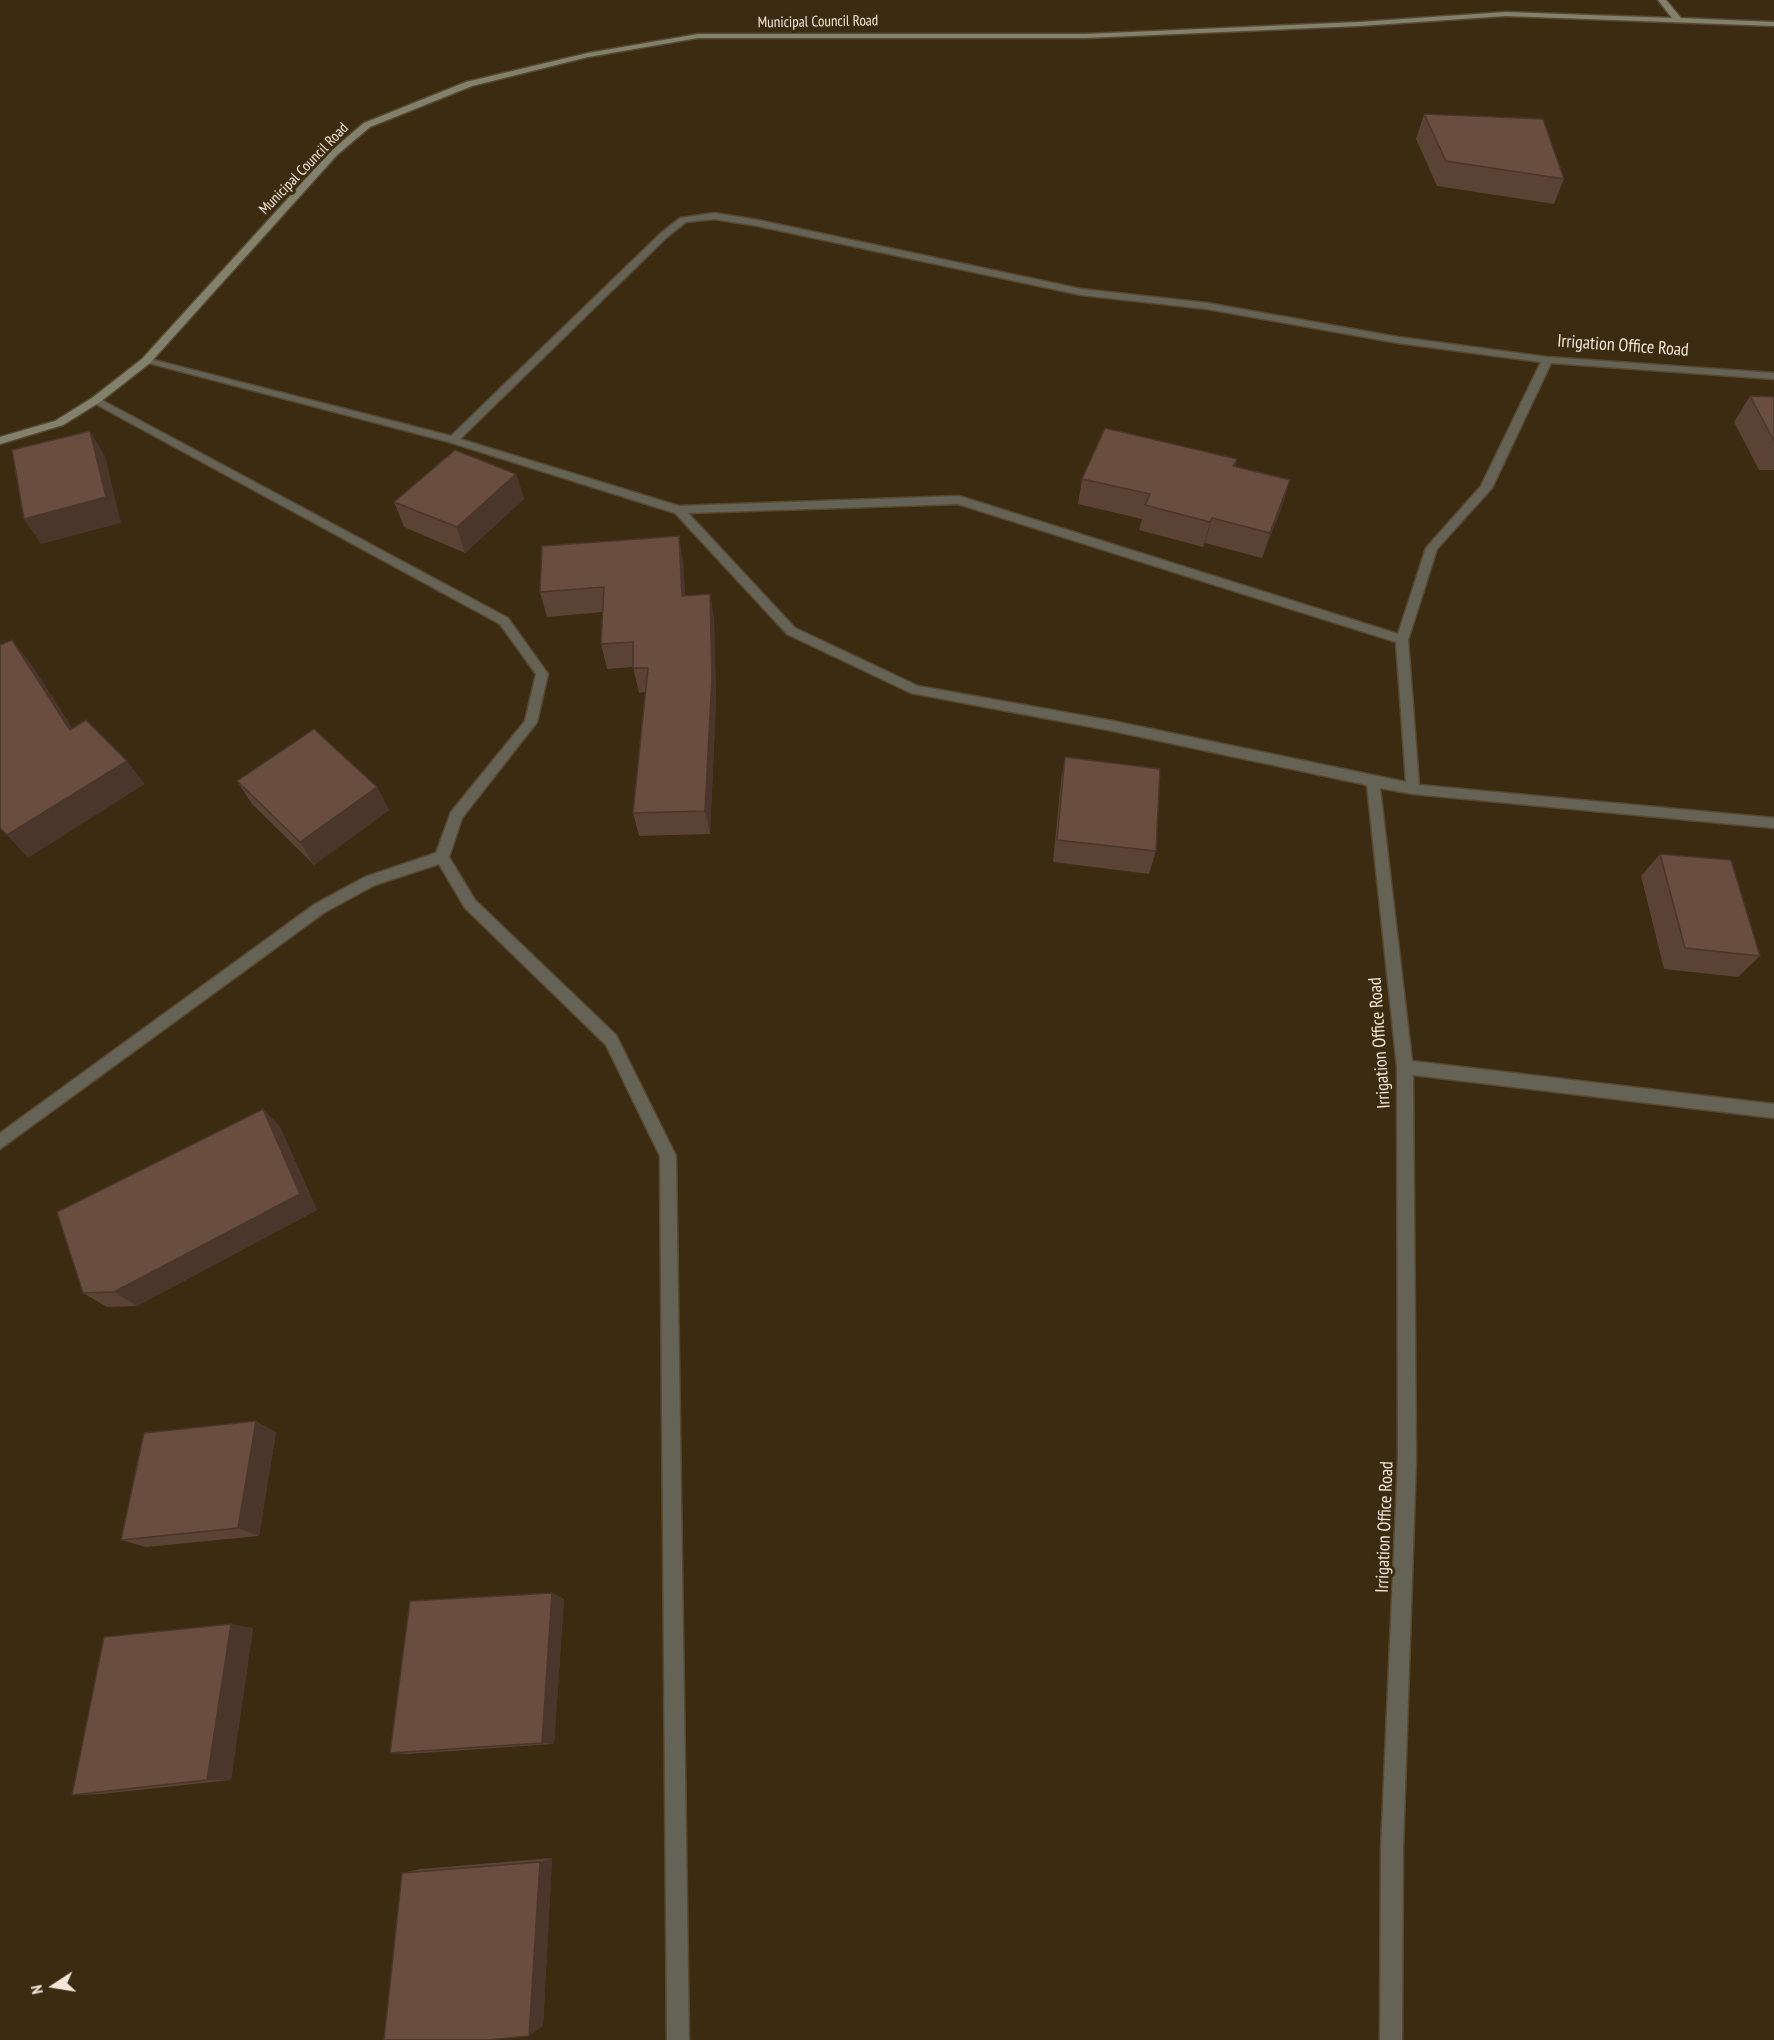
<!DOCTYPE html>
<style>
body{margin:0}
#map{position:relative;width:1774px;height:2040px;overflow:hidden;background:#3a2b11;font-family:"PT Sans Narrow",sans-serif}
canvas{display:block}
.north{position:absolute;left:24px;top:1956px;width:60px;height:60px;-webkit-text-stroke:4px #3a2b11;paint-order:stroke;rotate:258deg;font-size:16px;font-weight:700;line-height:24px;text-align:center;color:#f2e7d9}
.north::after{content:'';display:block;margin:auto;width:21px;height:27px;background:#f2e7d9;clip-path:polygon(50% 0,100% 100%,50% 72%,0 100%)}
</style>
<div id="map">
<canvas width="1774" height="2040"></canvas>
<div class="north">N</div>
</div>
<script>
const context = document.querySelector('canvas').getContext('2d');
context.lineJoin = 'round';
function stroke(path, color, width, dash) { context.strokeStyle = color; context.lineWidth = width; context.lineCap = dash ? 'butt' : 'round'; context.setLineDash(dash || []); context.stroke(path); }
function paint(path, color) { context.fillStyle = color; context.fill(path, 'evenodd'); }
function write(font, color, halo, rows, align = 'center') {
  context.font = font + ' "PT Sans Narrow",sans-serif'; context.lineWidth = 6; context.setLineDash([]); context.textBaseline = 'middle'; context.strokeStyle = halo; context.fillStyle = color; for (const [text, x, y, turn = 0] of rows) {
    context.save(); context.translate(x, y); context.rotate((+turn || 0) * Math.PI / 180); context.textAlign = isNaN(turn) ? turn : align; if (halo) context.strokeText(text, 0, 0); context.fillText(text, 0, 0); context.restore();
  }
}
const street = new Path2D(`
 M714 213 758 220 1081 289 1207 303 1398 337 1547 357 1774 373V379L1551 363 1492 488 1437 549 1408 640 1419 785 1774 818V828L1413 794 1380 788 1412 1061 1774 1104V1118L1413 1075 1416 1459 1403 1849 1402 2040H1380L1381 1849 1398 1459 1397 1067 1367 785 1113 731 911 693 787 634 675 513 449 442 141 361 146 358 451 436 661 233 680 218ZM714 219 758 226 1081 295 1207 309 1398 343 1541 362 1481 486 1426 548 1398 634 959 496 679 506 460 439 667 237 686 222ZM958 504 1396 642 1406 782 1113 721 918 686 795 628 688 513Z
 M96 397 508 618 548 674 537 722 462 818 449 857 475 900 616 1035 676 1156 689 2040H667L660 1156 606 1045 465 908 439 864 375 885 325 912 0 1149V1133L315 904 365 877 436 853 451 812 525 721 536 674 500 624 92 402V398Z`);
const secondary = new Path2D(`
 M1658 0H1666L1681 18 1774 22V26L1506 16 1359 26 1086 38H698L588 57 472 86 370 127 337 155 150 363 100 402 63 425 0 444V437L55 421 92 398 142 359 331 151 364 123 466 82 588 53 698 34H1086L1359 22 1506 12 1672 18Z`);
const wall = new Path2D(`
 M1424 114 1564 179 1554 204 1437 186 1416 139Z
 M1750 396 1774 397V470H1759L1734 422Z
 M1237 459 1235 467 1290 480 1282 506 1262 558 1205 543 1203 547 1139 530 1142 519 1078 504 1082 479Z
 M516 474 524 499 465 553 404 527 394 502Z
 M683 561 685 596 710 594 714 619 716 701 710 834 639 836 633 813 645 692 639 693 633 667 607 669 601 644 603 612 547 617 540 592Z
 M1065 757 1156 851 1149 874 1053 862 1061 781Z
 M237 781 377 787 389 810 314 865 252 804Z
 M1660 854 1760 956 1738 977 1664 969 1641 876Z
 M263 1109 280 1127 317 1210 137 1306 107 1307 83 1293Z
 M276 1432 259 1536 146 1547 121 1540Z
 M552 1593 564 1599 554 1744 408 1754 390 1753Z
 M253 1628 231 1780 101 1794 72 1795Z
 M552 1858 543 2026 402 1873 420 1869Z`);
const shadedWall = new Path2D(`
 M90 431 105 456 121 523 41 544 24 519Z
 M516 474 524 499 465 553 457 527Z
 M1290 480 1282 506 1262 558 1270 533Z
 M1212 518 1205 543 1203 547 1210 522Z
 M679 536 683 561 687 621 682 596Z
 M710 594 714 619 716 701 710 834 705 811Z
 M12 640 31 664 89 753 70 730Z
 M127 761 145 784 28 858 7 835Z
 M377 787 389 810 314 865 300 842Z
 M263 1109 280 1127 317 1210 137 1306 114 1292Z
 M256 1421 276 1432 259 1536 238 1528Z
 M552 1593 564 1599 554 1744 542 1743Z
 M231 1624 253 1628 231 1780H207Z
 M552 1858 543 2026 529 2036 540 1862Z`);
const building = new Path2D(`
 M1424 114 1543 119 1564 179 1446 161Z
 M1750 396 1774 397V441Z
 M1105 428 1237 459 1233 466 1290 480 1270 533 1212 518 1210 522 1145 505 1150 494 1082 479Z
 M90 431 106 497 24 519 12 450Z
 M455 450 516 474 457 527 394 502Z
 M679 536 682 596 710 594 712 677 705 811 633 813 648 668H633V642L601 644 604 587 540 592 542 546Z
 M12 640 70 730 86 720 127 761 7 835 0 828V645Z
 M314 729 377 787 300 842 237 781Z
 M1065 757 1160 769 1156 851 1057 840Z
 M1660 854 1731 860 1760 956 1685 948Z
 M263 1109 300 1194 114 1292 83 1293 57 1212Z
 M256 1421 238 1528 121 1540 144 1433Z
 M552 1593 542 1743 390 1753 410 1601Z
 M231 1624 207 1780 72 1795 104 1637Z
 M540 1862 529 2036 488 2040H384L402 1873Z`);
const farStreetnames = [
 ["Municipal Council Road",818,22,-1],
 ["Municipal Council Road",304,169,-46]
];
const streetNames = [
 ["Irrigation Office Road",1623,346,4],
 ["Irrigation Office Road",1380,1043,-94],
 ["Irrigation Office Road",1385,1527,-88]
];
stroke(street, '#574931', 3);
stroke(secondary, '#574931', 3);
paint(street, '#646356');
paint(secondary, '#82816c');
paint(wall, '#5a4235');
paint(shadedWall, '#4a362b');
paint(building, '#694d3e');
stroke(building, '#4a362b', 1.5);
write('15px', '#f2e7d9', '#3a2b11', farStreetnames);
write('18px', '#f2e7d9', '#3a2b11', streetNames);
</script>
